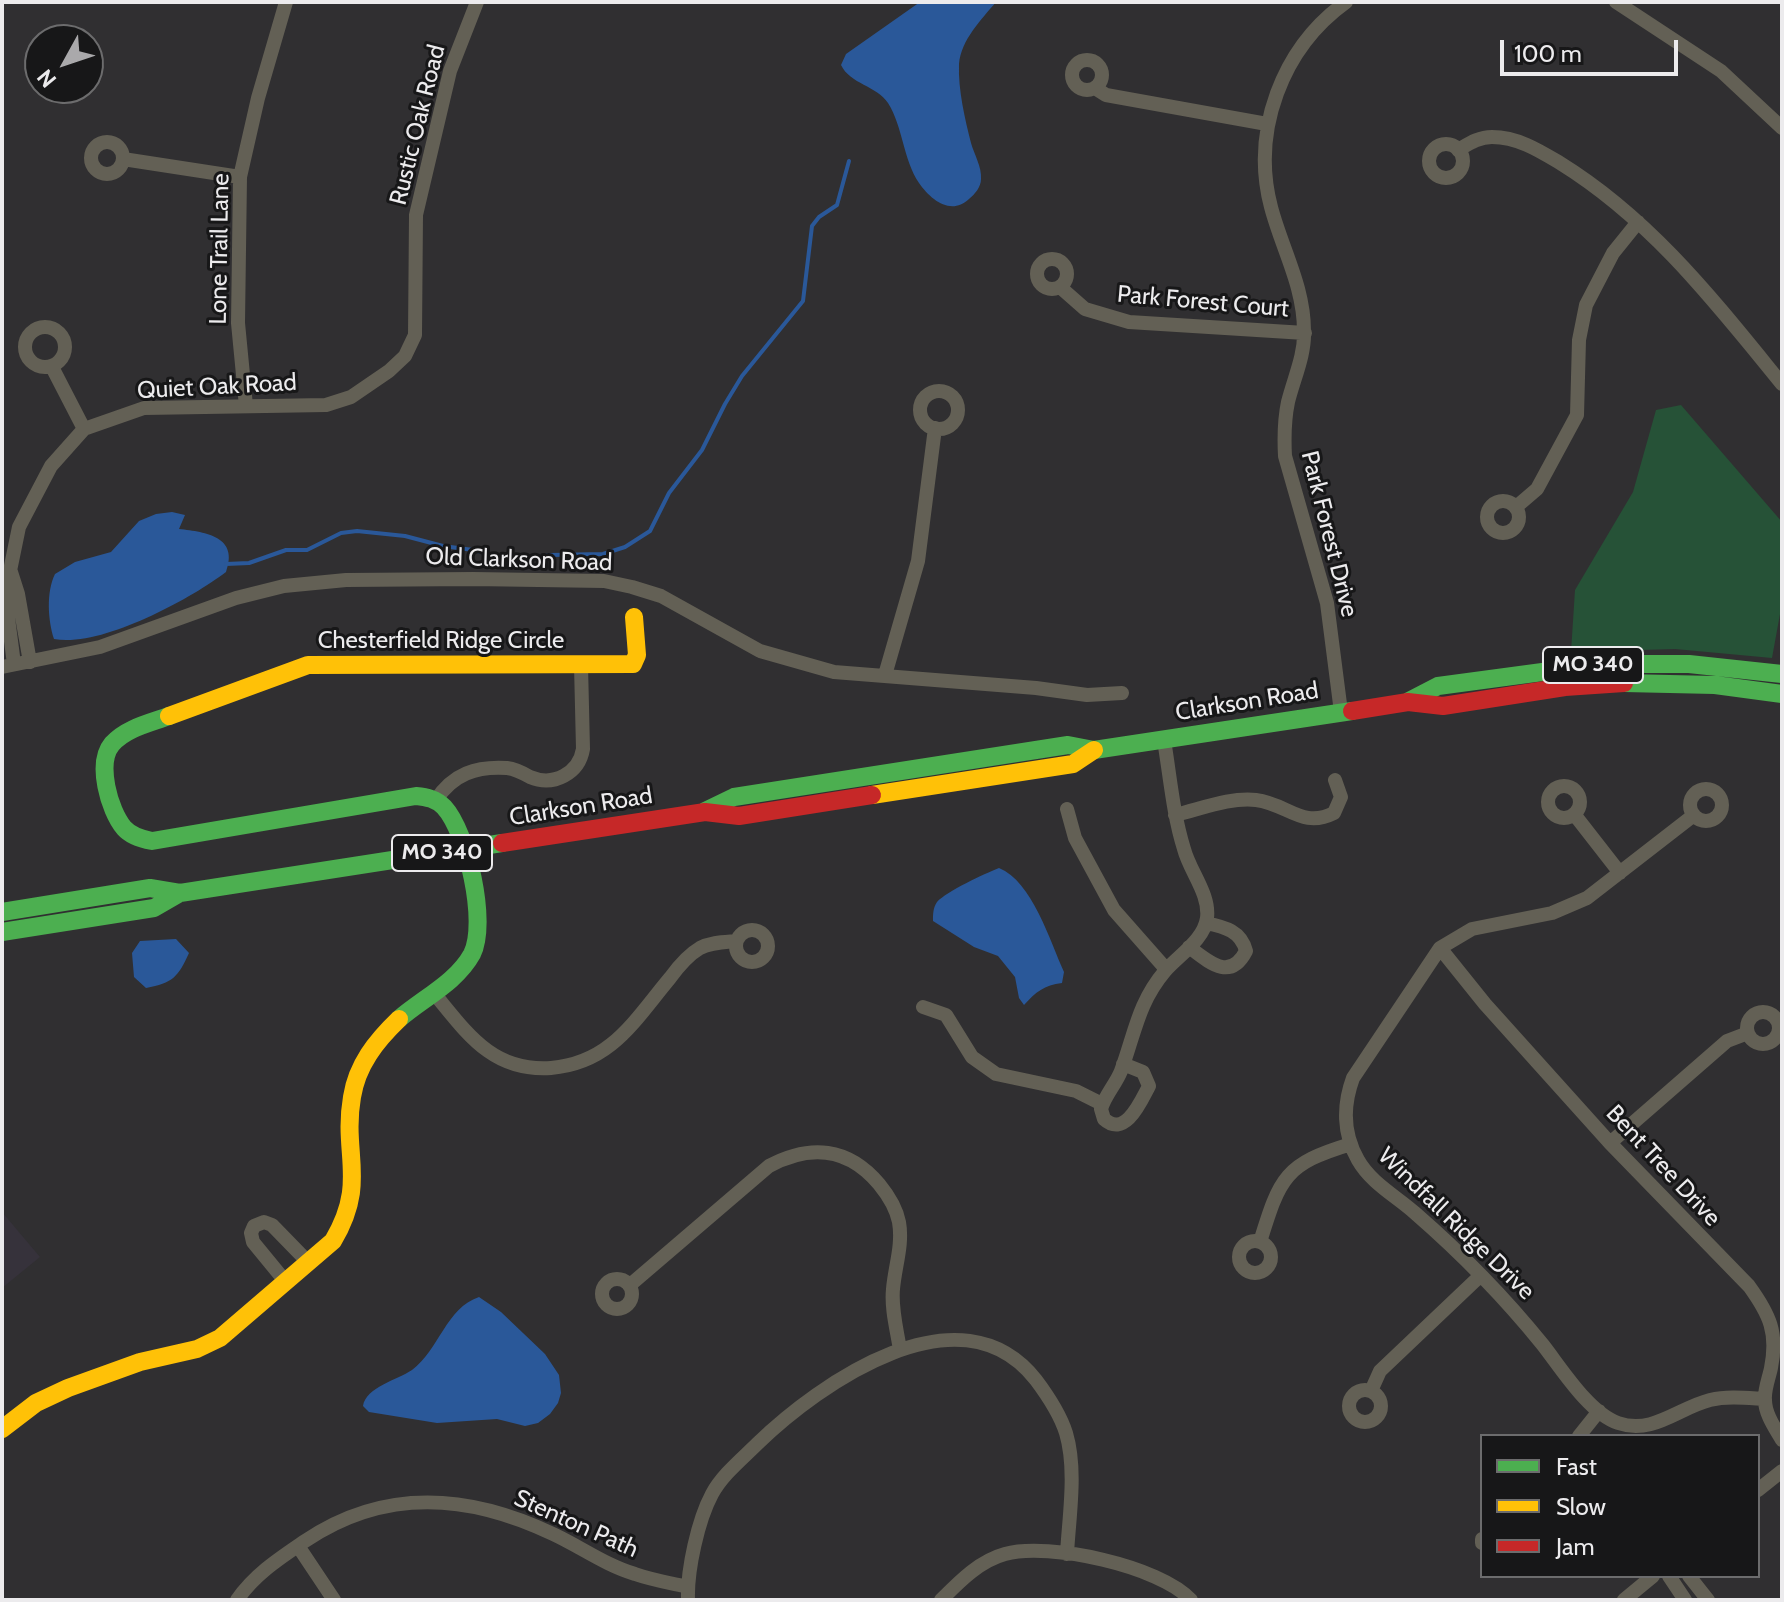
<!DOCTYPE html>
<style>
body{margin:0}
#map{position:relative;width:1784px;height:1602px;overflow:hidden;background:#302f31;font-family:Cabin,sans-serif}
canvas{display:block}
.frame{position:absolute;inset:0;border:4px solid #ecebed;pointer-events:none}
.legend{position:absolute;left:1480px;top:1434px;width:280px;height:144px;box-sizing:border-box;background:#171718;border:2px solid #6c6c6d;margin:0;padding:10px 14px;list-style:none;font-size:24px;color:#ecebed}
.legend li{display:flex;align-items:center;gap:16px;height:40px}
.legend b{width:40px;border:2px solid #6c6c6d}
.north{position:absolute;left:24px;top:24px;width:80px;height:80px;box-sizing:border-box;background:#171718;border:2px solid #6c6c6d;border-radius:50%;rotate:230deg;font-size:22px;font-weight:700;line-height:32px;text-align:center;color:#ecebed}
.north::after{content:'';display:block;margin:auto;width:28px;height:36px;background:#aaa9ab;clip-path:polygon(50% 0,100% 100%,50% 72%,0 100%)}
.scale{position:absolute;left:1500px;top:40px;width:178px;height:36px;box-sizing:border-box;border:4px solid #ecebed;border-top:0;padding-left:10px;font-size:24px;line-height:28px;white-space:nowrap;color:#ecebed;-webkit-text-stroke:6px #171718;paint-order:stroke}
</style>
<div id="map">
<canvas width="1784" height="1602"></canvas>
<div class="frame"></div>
<ul class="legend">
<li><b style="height:10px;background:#4caf50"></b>Fast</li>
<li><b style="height:10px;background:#ffc107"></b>Slow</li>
<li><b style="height:10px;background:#c62828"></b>Jam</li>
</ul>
<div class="north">N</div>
<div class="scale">100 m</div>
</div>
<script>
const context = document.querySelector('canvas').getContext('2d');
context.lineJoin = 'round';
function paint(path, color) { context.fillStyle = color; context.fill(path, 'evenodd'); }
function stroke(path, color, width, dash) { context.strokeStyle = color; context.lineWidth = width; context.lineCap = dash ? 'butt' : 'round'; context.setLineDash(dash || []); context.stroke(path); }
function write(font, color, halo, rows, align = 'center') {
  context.font = font + ' Cabin,sans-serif'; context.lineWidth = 6; context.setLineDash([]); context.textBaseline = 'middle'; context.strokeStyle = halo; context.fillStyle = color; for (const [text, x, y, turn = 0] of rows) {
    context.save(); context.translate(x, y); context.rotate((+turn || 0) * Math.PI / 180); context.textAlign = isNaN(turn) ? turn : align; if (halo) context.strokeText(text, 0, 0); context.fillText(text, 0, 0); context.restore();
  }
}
const built = new Path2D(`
 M2 1212 40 1257 2 1288Z`);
const green = new Path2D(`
 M1681 405 1782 522V603L1772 658 1675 649 1571 652 1575 590 1633 492 1656 410Z`);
const water = new Path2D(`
 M920 2H996C981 20 961 40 959 64 958 90 965 119 971 143 974 154 982 167 981 179 981 187 975 194 969 199 951 216 931 200 919 183 903 159 903 127 888 103 877 86 850 84 841 65L846 54Z
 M172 512 185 515 179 529C207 532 239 537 226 572 189 600 100 648 54 639 48 621 46 592 55 574L75 562 111 552 139 521 156 514Z
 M999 868C1032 881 1050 941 1064 972L1062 983C1044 985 1036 992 1024 1005L1019 998 1015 977 998 956 974 947 933 921C933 914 933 908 937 902 947 891 984 874 999 868Z
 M176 939 189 953C178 977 173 983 146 988L134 977 132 953 140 941Z
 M479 1297 501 1312 545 1354 559 1375 561 1393 558 1403 550 1414 538 1423 525 1426 497 1419 437 1423 369 1412 363 1406C366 1387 397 1380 412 1370 439 1350 446 1308 479 1297Z`);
const stream = new Path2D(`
 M226 564 249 563 286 550H307L341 533 357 531 405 536 443 546 473 550 485 553 503 564 550 555 603 554 625 547 650 531 669 493 702 450 725 404 742 376 803 301 812 226 819 217 837 205 849 161`);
const street = new Path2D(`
 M1616 2 1721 71 1782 128
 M1072 75a15 15 0 1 1 30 0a15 15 0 1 1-30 0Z
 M1095 88 1106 95 1267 124
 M91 158a16 16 0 1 1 32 0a16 16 0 1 1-32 0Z
 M1429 161a17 17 0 1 1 34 0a17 17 0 1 1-34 0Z
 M1458 150C1470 143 1479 137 1492 137 1518 137 1540 151 1560 163 1652 220 1715 302 1782 384
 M123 159 240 177
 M1037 274a15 15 0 1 1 30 0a15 15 0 1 1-30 0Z
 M1060 287 1085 309 1129 322 1305 333
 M25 347a20 20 0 1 1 40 0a20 20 0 1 1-40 0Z
 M52 367 84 429
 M920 410a19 19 0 1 1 38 0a19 19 0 1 1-38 0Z
 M246 406 238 323 240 177 258 98 286 2
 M1487 517a16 16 0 1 1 32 0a16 16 0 1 1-32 0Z
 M1516 507 1537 489 1577 415 1579 340 1586 305 1613 253 1638 222
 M10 569 18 594 30 662
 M14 664 5 595 19 527 51 466 84 429 144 408 326 405 351 397 389 371 405 356 415 335 416 215 450 71 477 2
 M2 667 100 647 236 598 284 586 346 580 473 579 604 581 632 587 661 596 760 651 834 672 1036 688 1087 695 1122 693
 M885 675 918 561 935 428
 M1341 712 1327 603 1285 456C1284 437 1284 421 1288 402 1294 378 1305 355 1304 331 1304 286 1282 249 1271 207 1251 131 1282 48 1346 2
 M1548 802a16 16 0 1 1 32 0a16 16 0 1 1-32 0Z
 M1690 805a16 16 0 1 1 32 0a16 16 0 1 1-32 0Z
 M436 800C453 774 476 766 507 768 516 769 523 773 530 777 554 787 579 773 583 749L581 665
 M1067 809 1075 838 1114 910 1166 969
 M1574 814 1620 873
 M1175 815C1201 809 1230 797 1256 800 1288 804 1302 829 1334 813L1341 797 1335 780
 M1694 815 1587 898 1552 913 1472 929 1440 948 1353 1078C1343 1105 1343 1134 1358 1160 1371 1183 1396 1196 1415 1213 1461 1253 1505 1298 1543 1345 1561 1368 1589 1413 1618 1423 1653 1435 1678 1408 1710 1400 1728 1396 1746 1398 1765 1399
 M736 946a16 16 0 1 1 32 0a16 16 0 1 1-32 0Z
 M1189 947C1209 962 1230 982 1246 951 1241 931 1225 927 1206 923
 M1440 948 1485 1004 1610 1143 1749 1286C1770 1315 1778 1333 1771 1368 1769 1378 1764 1390 1765 1400 1765 1414 1775 1428 1782 1440
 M433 992C467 1033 492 1072 551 1068 611 1063 634 1021 670 978 678 967 688 955 700 948 711 942 724 942 736 941
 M923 1007 946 1015 972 1057 996 1074 1076 1091 1102 1104
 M1747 1028a16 16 0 1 1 32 0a16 16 0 1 1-32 0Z
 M1123 1064 1143 1072 1149 1086C1140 1103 1125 1138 1104 1119L1101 1109C1105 1095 1116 1084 1121 1071 1135 1033 1138 1003 1165 971 1179 955 1204 940 1207 918 1210 894 1190 872 1184 849 1173 814 1170 776 1164 740
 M1610 1143 1727 1041 1748 1033
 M1239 1257a16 16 0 1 1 32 0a16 16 0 1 1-32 0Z
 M1260 1242C1280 1177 1285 1164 1351 1144
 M602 1294a15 15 0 1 1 30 0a15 15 0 1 1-30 0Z
 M285 1281 253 1242 251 1233 254 1226 264 1222 272 1225 308 1262
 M630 1285 769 1166C810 1144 848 1147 879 1184 888 1195 896 1207 899 1222 903 1245 895 1266 893 1289 891 1309 897 1330 900 1350
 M1349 1406a16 16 0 1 1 32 0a16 16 0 1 1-32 0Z
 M1371 1391 1380 1371 1480 1276
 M1579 1436 1599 1411
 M1758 1490 1782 1471
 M1482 1539V1543
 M298 1546 334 1600
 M1669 1576 1685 1600
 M1689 1576 1708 1600
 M237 1600C255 1574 280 1558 305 1541 385 1487 469 1494 553 1534 581 1547 605 1565 635 1574 652 1580 670 1583 688 1587
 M688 1600C687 1570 698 1520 712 1494 722 1475 742 1459 757 1444 820 1383 961 1284 1036 1380 1048 1396 1060 1414 1066 1433 1077 1470 1069 1516 1067 1554
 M941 1600C959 1582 979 1561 1005 1554 1049 1542 1160 1566 1191 1600
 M1624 1600 1653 1576`);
const fast = new Path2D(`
 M1624 683 1715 685 1782 694
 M1409 701 1438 686 1602 664H1689L1782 674
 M169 716C150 723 126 728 112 744 96 763 109 810 124 828 131 836 141 839 152 841L416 796C427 797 436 799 444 807 467 832 488 922 472 954 456 983 423 998 399 1019
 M705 811 734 797 1068 745 1094 750 1352 711
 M2 912 150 888 180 893 502 843
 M2 932 154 908 180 893`);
const slow = new Path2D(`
 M169 716 308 665 633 664 637 655 634 617
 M872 795 1073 764 1094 750
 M2 1429 36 1403 68 1388 140 1362 197 1349 220 1338 333 1241C368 1182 342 1155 352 1097 357 1065 376 1041 399 1019`);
const jam = new Path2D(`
 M1352 711 1408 702 1443 706 1565 687 1624 683
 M502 843 705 812 739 816 872 795`);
const shields = [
 [1593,665,100],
 [442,853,100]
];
const shieldNames = [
 ["MO 340",1593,665],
 ["MO 340",442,853]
];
const streetNames = [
 ["Rustic Oak Road",418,125,-76],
 ["Lone Trail Lane",220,249,-89],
 ["Park Forest Court",1203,302,5],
 ["Quiet Oak Road",217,387,-3],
 ["Park Forest Drive",1329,534,76],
 ["Old Clarkson Road",519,560,2],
 ["Chesterfield Ridge Circle",441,641],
 ["Clarkson Road",1247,702,-9],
 ["Clarkson Road",581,807,-9],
 ["Bent Tree Drive",1663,1166,47],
 ["Windfall Ridge Drive",1456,1224,44],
 ["Stenton Path",576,1524,24]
];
paint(built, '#36323b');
paint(green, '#265237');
paint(water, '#2a5899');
stroke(stream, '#2a5899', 4);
stroke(street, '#636055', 14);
stroke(fast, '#4caf50', 18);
stroke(slow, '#ffc107', 18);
stroke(jam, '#c62828', 18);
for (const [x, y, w] of shields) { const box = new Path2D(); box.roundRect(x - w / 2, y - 18, w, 36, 6); context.fillStyle = '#171718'; context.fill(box); stroke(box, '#ecebed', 2); }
write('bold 22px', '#ecebed', null, shieldNames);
write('24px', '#ecebed', '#171718', streetNames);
</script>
